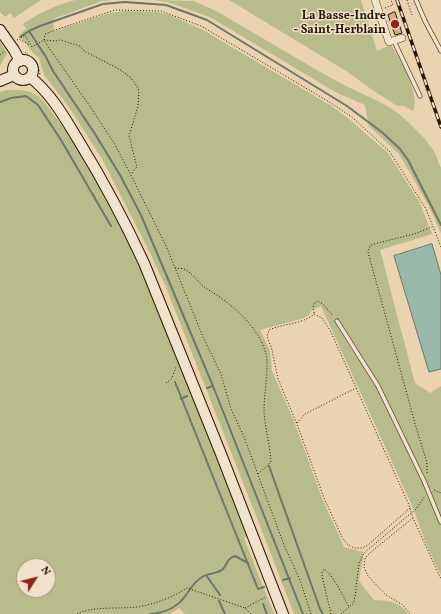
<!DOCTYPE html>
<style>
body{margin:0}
#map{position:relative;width:441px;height:614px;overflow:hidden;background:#ead3af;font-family:Vollkorn,serif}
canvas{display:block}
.north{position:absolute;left:16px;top:558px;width:40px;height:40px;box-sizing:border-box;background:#f1e2cb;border:1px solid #a1907d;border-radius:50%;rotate:54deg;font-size:11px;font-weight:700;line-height:16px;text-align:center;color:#291607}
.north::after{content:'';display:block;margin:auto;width:14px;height:18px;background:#8f2418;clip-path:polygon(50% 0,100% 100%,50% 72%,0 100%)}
</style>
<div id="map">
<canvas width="441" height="614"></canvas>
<div class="north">N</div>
</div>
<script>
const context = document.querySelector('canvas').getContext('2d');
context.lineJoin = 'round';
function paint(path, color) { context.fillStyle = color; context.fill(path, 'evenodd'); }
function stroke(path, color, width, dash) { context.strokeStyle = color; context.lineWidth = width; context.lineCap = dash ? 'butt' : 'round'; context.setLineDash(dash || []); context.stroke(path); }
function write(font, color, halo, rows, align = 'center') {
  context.font = font + ' Vollkorn,serif'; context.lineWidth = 3; context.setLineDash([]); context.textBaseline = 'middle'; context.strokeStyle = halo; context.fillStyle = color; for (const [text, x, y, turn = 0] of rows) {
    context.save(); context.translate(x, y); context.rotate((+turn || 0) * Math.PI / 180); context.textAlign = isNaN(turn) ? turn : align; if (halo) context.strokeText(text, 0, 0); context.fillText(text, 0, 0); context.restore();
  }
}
const green = new Path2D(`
 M0 0H41L14 18 10 13 5 17 0 12Z
 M75 0H113L102 1 53 19 54 31 110 13 125 11 157 12 170 15 203 30 330 105 349 119 388 153 420 203 432 234 380 250 415 383 430 393 441 386V575L426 544 413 508 321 306 312 310 309 315 304 318 260 330 270 351 272 371 294 421 322 498 344 547 363 552C364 555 360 575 359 581L374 600C388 601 400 601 408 614H294L259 523 167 290 150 253 102 159 69 107 44 75 39 58 32 52 19 35 26 29 23 24C40 12 55 6 75 0Z
 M154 0 194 1 218 12 315 69 342 84 384 104 398 113 408 122 425 139 435 153 441 168V233L429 206 399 154 369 126 365 105 335 92 210 17 167 2Z
 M229 0H361L377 51 391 45C400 59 421 95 413 111L404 106H397L371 89 348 72Z
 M0 42 7 53 0 66Z
 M7 90C15 90 25 89 33 93 42 97 48 107 54 115 108 183 141 266 173 345 198 409 224 473 250 536L244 538 274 614H185L179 608 170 614H0V92ZM24 566H48V590H24Z`);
const water = new Path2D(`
 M432 244 441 275V369L429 372 394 256Z`);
const stream = new Path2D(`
 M29 31 46 57 53 71 95 134 120 175 141 215 213 386 303 614
 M20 37 29 31 40 26 103 4 125 2 166 5 207 20 347 106 383 133 400 149 408 160 441 225
 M0 102 11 98 26 96 38 105 61 140 111 226
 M175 382 258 589 264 587
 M207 388 213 386
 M181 399 187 396
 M269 466 320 609 323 614
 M206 575 220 595
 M283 580 290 578
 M219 601 225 614
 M263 604 267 614
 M150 614C164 613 178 607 186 595 191 588 195 581 202 577 208 573 218 574 223 569 228 564 226 559 235 556L248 563`);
const building = new Path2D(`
 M395 12 402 33 395 35 388 15Z`);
const path = new Path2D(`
 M407 0 412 15
 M385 8 393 5 391 0
 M21 38 25 35 32 47 44 40 56 41 60 40 80 46 84 51 119 69 130 77 137 86 139 91 138 106 129 136 137 167 131 174
 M17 40 19 39 30 45
 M25 52 37 62 40 74
 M0 55 5 51
 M31 64 35 61
 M175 268C177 269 182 268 184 269 193 273 199 284 207 289 232 303 268 334 267 365 267 380 264 395 264 411 265 428 270 445 271 462L258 474
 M314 313C313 307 312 304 317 301L323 304 333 316
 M166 383 172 378 176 367
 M297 423 305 414 356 388
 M427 473V463L416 427 368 252 370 246 374 244 414 234 432 227
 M434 490 441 493
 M410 508 368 545 362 548H354L347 544 342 537 324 498 297 424 278 379 272 350 267 336 269 330C284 323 301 325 314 314L322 318 330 330 409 505 413 518 441 579
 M245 608 266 597
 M77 614C92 606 120 609 137 607 155 604 171 598 187 588L245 608 251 614
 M311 614 300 580 284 545 244 437 231 409 221 374 203 337 167 248 131 175 114 143 87 102 49 48 44 40 45 34 58 29 115 10 161 11 201 26 331 103 353 118 390 152 426 209 441 247
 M331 614 322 576V572L324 569C332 573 344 598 349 607
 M341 614 353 604 355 597 359 563 364 553 416 509 425 496
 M410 614 403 605 386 595 368 576 364 567 365 558 372 551 413 518`);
const lane = new Path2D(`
 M416 0 425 21 441 51
 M394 41 420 96
 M337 321 378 386 424 481 441 522`);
const street = new Path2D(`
 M375 0 389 42 402 38`);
const secondary = new Path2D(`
 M0 30 14 50 20 61
 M13 70a10 10 0 1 1 20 0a10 10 0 1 1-20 0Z
 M30 77C52 94 66 120 80 143 104 182 125 222 144 263L221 454 283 614
 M0 81 14 75`);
const rail = new Path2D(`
 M397 0 441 127`);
const markers = [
 [395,24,5,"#8f2418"]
];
const poiNames = [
 ["La Basse-Indre",386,17],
 ["- Saint-Herblain",386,31]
];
paint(green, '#b8bc8a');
paint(water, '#98b8aa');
stroke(water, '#6c7769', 1);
stroke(stream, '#6c7769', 2);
paint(building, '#dda980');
stroke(building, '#291607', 1);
stroke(lane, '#594531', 5);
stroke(street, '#594531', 8);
stroke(secondary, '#291607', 12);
stroke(path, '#291607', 1, [1, 2]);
stroke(lane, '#f1e2cb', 3.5);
stroke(street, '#f1e2cb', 7);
stroke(secondary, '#f1e2cb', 10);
stroke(rail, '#291607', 3.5);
stroke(rail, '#f1e2cb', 2, [6]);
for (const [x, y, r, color] of markers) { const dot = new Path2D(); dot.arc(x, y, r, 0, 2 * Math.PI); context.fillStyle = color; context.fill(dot); stroke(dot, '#f1e2cb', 1.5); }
write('bold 12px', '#291607', '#f1e2cb', poiNames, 'right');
</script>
